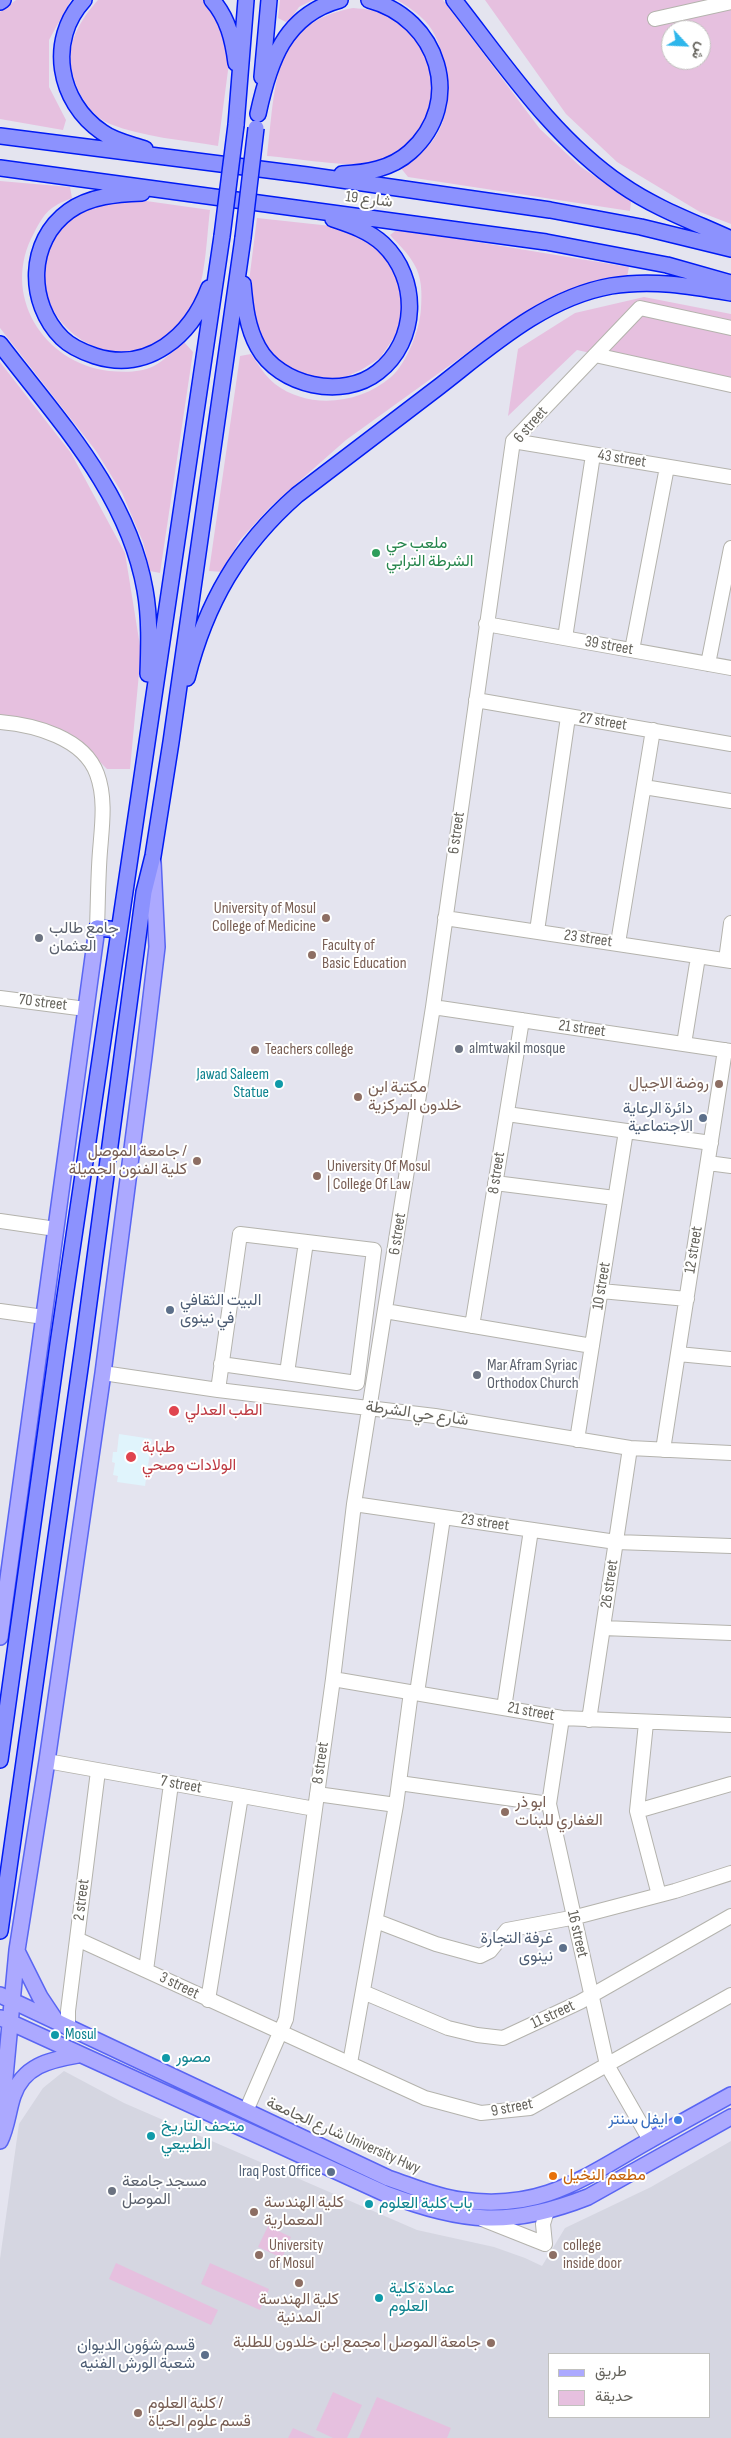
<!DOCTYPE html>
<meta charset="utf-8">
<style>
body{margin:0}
#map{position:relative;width:731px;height:2438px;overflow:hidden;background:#e4e4ef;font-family:"Sofia Sans Condensed",Vazirmatn,sans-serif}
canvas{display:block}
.legend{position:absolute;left:548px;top:2353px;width:162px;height:65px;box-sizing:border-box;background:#fff;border:1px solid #c1c1be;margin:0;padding:6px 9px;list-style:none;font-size:15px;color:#65635c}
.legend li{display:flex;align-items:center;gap:10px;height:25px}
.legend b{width:25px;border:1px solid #c1c1be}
.north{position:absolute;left:661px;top:20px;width:50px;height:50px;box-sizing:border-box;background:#fff;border:1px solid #c1c1be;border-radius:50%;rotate:115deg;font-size:14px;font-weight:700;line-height:20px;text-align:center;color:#65635c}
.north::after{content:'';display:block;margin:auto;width:18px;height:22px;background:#2eb6eb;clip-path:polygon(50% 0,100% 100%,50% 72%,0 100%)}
</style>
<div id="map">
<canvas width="731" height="2438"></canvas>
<ul class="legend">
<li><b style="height:6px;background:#aca9ff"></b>طريق</li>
<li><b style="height:14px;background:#e6c0df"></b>حديقة</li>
</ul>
<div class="north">ش</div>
</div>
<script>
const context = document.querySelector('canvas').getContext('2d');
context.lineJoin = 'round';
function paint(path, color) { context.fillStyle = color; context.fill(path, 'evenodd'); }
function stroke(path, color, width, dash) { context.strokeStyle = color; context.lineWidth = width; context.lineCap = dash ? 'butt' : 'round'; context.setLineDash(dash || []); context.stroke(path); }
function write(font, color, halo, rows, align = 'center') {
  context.font = font + ' "Sofia Sans Condensed",Vazirmatn,sans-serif'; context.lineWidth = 4; context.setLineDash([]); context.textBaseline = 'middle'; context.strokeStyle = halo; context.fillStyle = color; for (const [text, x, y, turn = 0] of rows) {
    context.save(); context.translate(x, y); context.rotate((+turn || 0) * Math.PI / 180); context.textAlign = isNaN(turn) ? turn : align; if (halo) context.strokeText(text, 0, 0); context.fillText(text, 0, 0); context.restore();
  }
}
const education = new Path2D(`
 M64 2071 124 2103 417 2230 494 2247 525 2258 542 2266 565 2228 651 2187 731 2141V2438H0V2259L19 2124 43 2088ZM550 2354H710V2417H550Z`);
const medical = new Path2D(`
 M119 1434 152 1439 145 1486 117 1482 118 1476 113 1475 115 1463 112 1462 113 1452H117Z`);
const green = new Path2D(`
 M16 0H71L49 40V87L66 120 63 130 0 119V12Z
 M98 0H204L209 4 227 39 229 63 218 146C182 140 143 137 110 124 85 114 67 75 71 50 73 32 86 13 98 0Z
 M280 0H313L299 7 288 23 278 18Z
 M397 0H443L540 129 581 167 631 201 630 211 408 177 400 167C410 159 423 152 431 143 456 114 450 61 432 30 424 17 409 7 397 0Z
 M485 0H731V224L700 212 617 162 566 114ZM671 30H701V60H671Z
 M353 8C366 9 378 10 389 17 448 49 450 141 381 162 357 169 294 158 267 156 276 88 270 23 353 8Z
 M0 181 70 187 72 198C49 207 45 212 34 233 0 294 43 363 109 371 124 372 140 373 154 366 165 360 175 349 184 342L193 352 160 573 150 571 143 542 122 493 96 451 0 328Z
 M125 198 210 210C206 243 206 282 191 311 184 325 169 337 155 344 84 378 13 293 56 230 60 225 63 218 67 214 73 209 115 201 125 198Z
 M257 218 331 226 366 238 390 259 403 285 406 307 397 333 380 358 361 370 341 379 324 381 285 370 257 340 247 297Z
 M398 229 629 267 627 277 607 280 558 294 514 319 346 440 270 507 239 541 223 572 209 571 240 356 251 354C258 364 265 376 275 384 309 410 360 404 391 377 407 363 420 329 421 308 422 293 422 277 414 264 408 253 398 244 390 235Z
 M644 297 731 314V384L577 350 508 416 518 349 575 313Z
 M0 362 71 453 125 553 141 652 130 769H107L84 746 0 717Z
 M268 2226 291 2237 282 2258 258 2247Z
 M116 2263 218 2310 211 2325 109 2279Z
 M210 2263 269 2289 260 2310 201 2284Z
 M333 2392 362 2405 347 2438H333L316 2430Z
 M377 2397 451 2428 447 2438H359Z
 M293 2428 316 2438H288Z`);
const minor = new Path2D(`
 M655 19 731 2
 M595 355 731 385
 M513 441 731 477
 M486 624 731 668
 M565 638 593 455
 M632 650 667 467
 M708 664 731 548
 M476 700 731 744
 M0 722C35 725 84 738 97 774 106 798 102 826 100 851 98 876 98 902 97 928
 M644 787 731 801
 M445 918 731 961
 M537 931 568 717
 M618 943 653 730
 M726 960 731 923
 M0 998 86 1009
 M433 1007 731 1051
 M684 1044 698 957
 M507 1114 711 1143
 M708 1163 731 1166
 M495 1183 615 1198
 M0 1221 56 1229
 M601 1291 687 1299
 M0 1311 44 1317
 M385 1311 592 1346
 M472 1326 522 1020
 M678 1354 731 1359
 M103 1373 218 1390 435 1416 630 1448 731 1453
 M287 1373 306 1242
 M218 1390 240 1234 374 1250 357 1383 221 1364
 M577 1440 626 1131
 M663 1450 725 1050
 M354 1504 616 1542 731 1546
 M603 1628 731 1633
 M333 1679 562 1718 731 1725
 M417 1693 443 1518
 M504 1708 531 1530
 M562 1718 549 1804 607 2065 650 2140
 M589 1720 630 1448
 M646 1723 637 1811 659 1895
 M47 1761 315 1809
 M399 1783 549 1804
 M317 1794 396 1805
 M637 1811 731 1784
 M376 1921 436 1944 480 1956 490 1951 507 1930 576 1917 675 1891 731 1873
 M77 1939 425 2098 481 2113 530 2108 731 1995
 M146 1970 171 1784
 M363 1992 448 2028 477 2035 503 2038 580 2002 731 1916
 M208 2000 241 1796
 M68 2028V2011L98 1771
 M350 2063 396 1805 411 1692
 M246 2111 286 2019 333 1679 354 1504 433 1007 513 441 640 308 731 328
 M482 2219 545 2244
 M545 2244 543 2224 547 2211`);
const major = new Path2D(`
 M0 1637 97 928
 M18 1953 40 1997 56 2021
 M0 1995 388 2178C412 2186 436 2197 461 2200 540 2211 580 2180 645 2143 673 2127 702 2111 731 2095
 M1 2018 386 2194C465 2223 509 2228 588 2197L731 2117
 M0 2130 17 1950 47 1761 103 1373 144 1056 157 947 153 862
 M0 2141C7 2127 8 2111 13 2096 23 2066 49 2060 78 2055`);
const highway = new Path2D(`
 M84 0C47 40 58 102 102 132 114 141 130 144 145 149
 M212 0C228 18 233 40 236 63
 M454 0C505 65 553 138 622 185 655 208 694 222 731 239
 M0 2 3 0
 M262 77 269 0
 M258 114C269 63 284 15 340 0
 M236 125 246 0
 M0 136 307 175 550 210 641 227 731 249
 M0 168 546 242 667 265 731 283
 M342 174C366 173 391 169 410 152 466 102 438 18 369 0
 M142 193C117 194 90 196 69 211 27 241 27 303 62 338 71 347 83 352 95 356 148 373 191 336 209 288
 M243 284C245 306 247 327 258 347 279 386 343 400 378 372 418 341 420 279 383 244 369 231 351 225 333 219
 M0 344C58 420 128 493 145 590 150 618 149 646 148 674
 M187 678C206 603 239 546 297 495 343 460 389 425 436 389 488 349 543 298 611 286 652 279 691 286 731 293
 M97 928 119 930
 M0 1760 58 1344 222 236
 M0 1931 83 1347 144 892 153 856 171 742 243 238`);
const highwayBridge = new Path2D(`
 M222 236 236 125
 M243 238 256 128`);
const markers = [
 [376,553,5,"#2e9e5b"],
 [326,918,5,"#8d6e63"],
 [39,938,5,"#6b7280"],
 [312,955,5,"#8d6e63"],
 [459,1049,5,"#6b7280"],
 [255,1050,5,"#8d6e63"],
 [279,1084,5,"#0f9aa8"],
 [719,1084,5,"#8d6e63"],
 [358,1097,5,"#8d6e63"],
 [703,1118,5,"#5c6f8a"],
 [197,1161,5,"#8d6e63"],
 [317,1176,5,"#8d6e63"],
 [170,1310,5,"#5c6f8a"],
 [477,1375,5,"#6b7280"],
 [174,1411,6,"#e0444e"],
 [131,1457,6,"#e0444e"],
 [505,1812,5,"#8d6e63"],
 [563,1948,5,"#5c6f8a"],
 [55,2035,5,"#0f9aa8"],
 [166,2058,5,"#0f9aa8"],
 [678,2120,5,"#3f7fe0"],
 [151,2136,5,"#0f9aa8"],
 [331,2172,5,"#5c6f8a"],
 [553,2176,5,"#e8710a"],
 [112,2191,5,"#6b7280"],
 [369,2204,5,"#0f9aa8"],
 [254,2212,5,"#8d6e63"],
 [259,2255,5,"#8d6e63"],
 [553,2255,5,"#8d6e63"],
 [299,2283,5,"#8d6e63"],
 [379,2298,5,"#0f9aa8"],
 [491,2343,5,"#8d6e63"],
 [205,2355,5,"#5c6f8a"],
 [138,2413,5,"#8d6e63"]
];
const streetNames = [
 ["شارع 19",369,200,7],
 ["6 street",531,425,-49],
 ["43 street",622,459,9],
 ["39 street",609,646,10],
 ["27 street",603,722,9],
 ["6 street",457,833,-82],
 ["23 street",588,939,8],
 ["70 street",43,1003,7],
 ["21 street",582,1029,8],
 ["8 street",497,1173,-81],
 ["6 street",398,1234,-81],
 ["12 street",694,1250,-81],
 ["10 street",602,1286,-81],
 ["شارع حي الشرطة",417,1414,8],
 ["23 street",485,1523,8],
 ["26 street",610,1584,-82],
 ["21 street",531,1712,10],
 ["8 street",321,1763,-82],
 ["7 street",181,1785,10],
 ["2 street",82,1900,-83],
 ["16 street",577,1934,77],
 ["3 street",179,1986,26],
 ["11 street",553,2015,-25],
 ["9 street",512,2108,-11],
 ["شارع الجامعة University Hwy",343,2136,24]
];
const leisureNames = [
 ["ملعب حي",386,544],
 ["الشرطة الترابي",386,562]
];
const educationNames = [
 ["University of Mosul",316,909,"right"],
 ["College of Medicine",316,927,"right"],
 ["Faculty of",322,946],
 ["Basic Education",322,964],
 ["Teachers college",265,1050],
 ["روضة الاجيال",709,1084,"right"],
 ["مكتبة ابن",368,1088],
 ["خلدون المركزية",368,1106],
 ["جامعة الموصل /",187,1152,"right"],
 ["كلية الفنون الجميلة",187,1170,"right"],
 ["University Of Mosul",327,1167],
 ["| College Of Law",327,1185],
 ["ابو ذر",515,1803],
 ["الغفاري للبنات",515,1821],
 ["كلية الهندسة",264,2203],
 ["المعمارية",264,2221],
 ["University",269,2246],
 ["of Mosul",269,2264],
 ["college",563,2246],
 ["inside door",563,2264],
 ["كلية الهندسة",299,2300,"center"],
 ["المدنية",299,2318,"center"],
 ["جامعة الموصل | مجمع ابن خلدون للطلبة",481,2343,"right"],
 ["كلية العلوم /",148,2404],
 ["قسم علوم الحياة",148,2422]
];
const worshipNames = [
 ["جامع طالب",49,929],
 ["العثمان",49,947],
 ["almtwakil mosque",469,1049],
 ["Mar Afram Syriac",487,1366],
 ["Orthodox Church",487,1384],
 ["مسجد جامعة",122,2182],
 ["الموصل",122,2200]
];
const cultureNames = [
 ["Jawad Saleem",269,1075,"right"],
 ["Statue",269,1093,"right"],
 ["Mosul",65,2035],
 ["مصور",176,2058],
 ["متحف التاريخ",161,2127],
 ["الطبيعي",161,2145],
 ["باب كلية العلوم",379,2204],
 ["عمادة كلية",389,2289],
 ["العلوم",389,2307]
];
const serviceNames = [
 ["دائرة الرعاية",693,1109],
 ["الاجتماعية",693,1127],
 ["البيت الثقافي",180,1301,"left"],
 ["في نينوى",180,1319,"left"],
 ["غرفة التجارة",553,1939],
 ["نينوى",553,1957],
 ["Iraq Post Office",321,2172],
 ["قسم شؤون الديوان",195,2346],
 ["شعبة الورش الفنيه",195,2364]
];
const healthNames = [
 ["الطب العدلي",185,1411],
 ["طبابة",142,1448],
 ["الولادات وصحي",142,1466]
];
const shopNames = [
 ["ايفل سنتر",668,2120]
];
const foodNames = [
 ["مطعم النخيل",563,2176]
];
paint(education, '#d5d6e1');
paint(medical, '#e0f4fc');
paint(green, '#e6c0df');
stroke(minor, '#b4b3ad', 16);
stroke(major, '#5965f3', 18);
stroke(highway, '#001bf3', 18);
stroke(minor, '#fff', 14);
stroke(major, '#aca9ff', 15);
stroke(highway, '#8c92fe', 15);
stroke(highwayBridge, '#001bf3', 18, []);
stroke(highwayBridge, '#8c92fe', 15);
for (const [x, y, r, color] of markers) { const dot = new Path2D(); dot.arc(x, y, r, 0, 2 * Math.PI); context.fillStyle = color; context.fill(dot); stroke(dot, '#fff', 2); }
write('16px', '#65635c', '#fff', streetNames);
write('16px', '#27864d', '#fff', leisureNames, 'left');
write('16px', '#785e54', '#fff', educationNames, 'left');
write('16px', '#5b616d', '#fff', worshipNames, 'left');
write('16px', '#0d838f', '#fff', cultureNames, 'left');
write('16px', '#4e5e75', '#fff', serviceNames, 'right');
write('16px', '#be3a42', '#fff', healthNames, 'left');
write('16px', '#366cbe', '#fff', shopNames, 'right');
write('16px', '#c56008', '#fff', foodNames, 'left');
</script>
